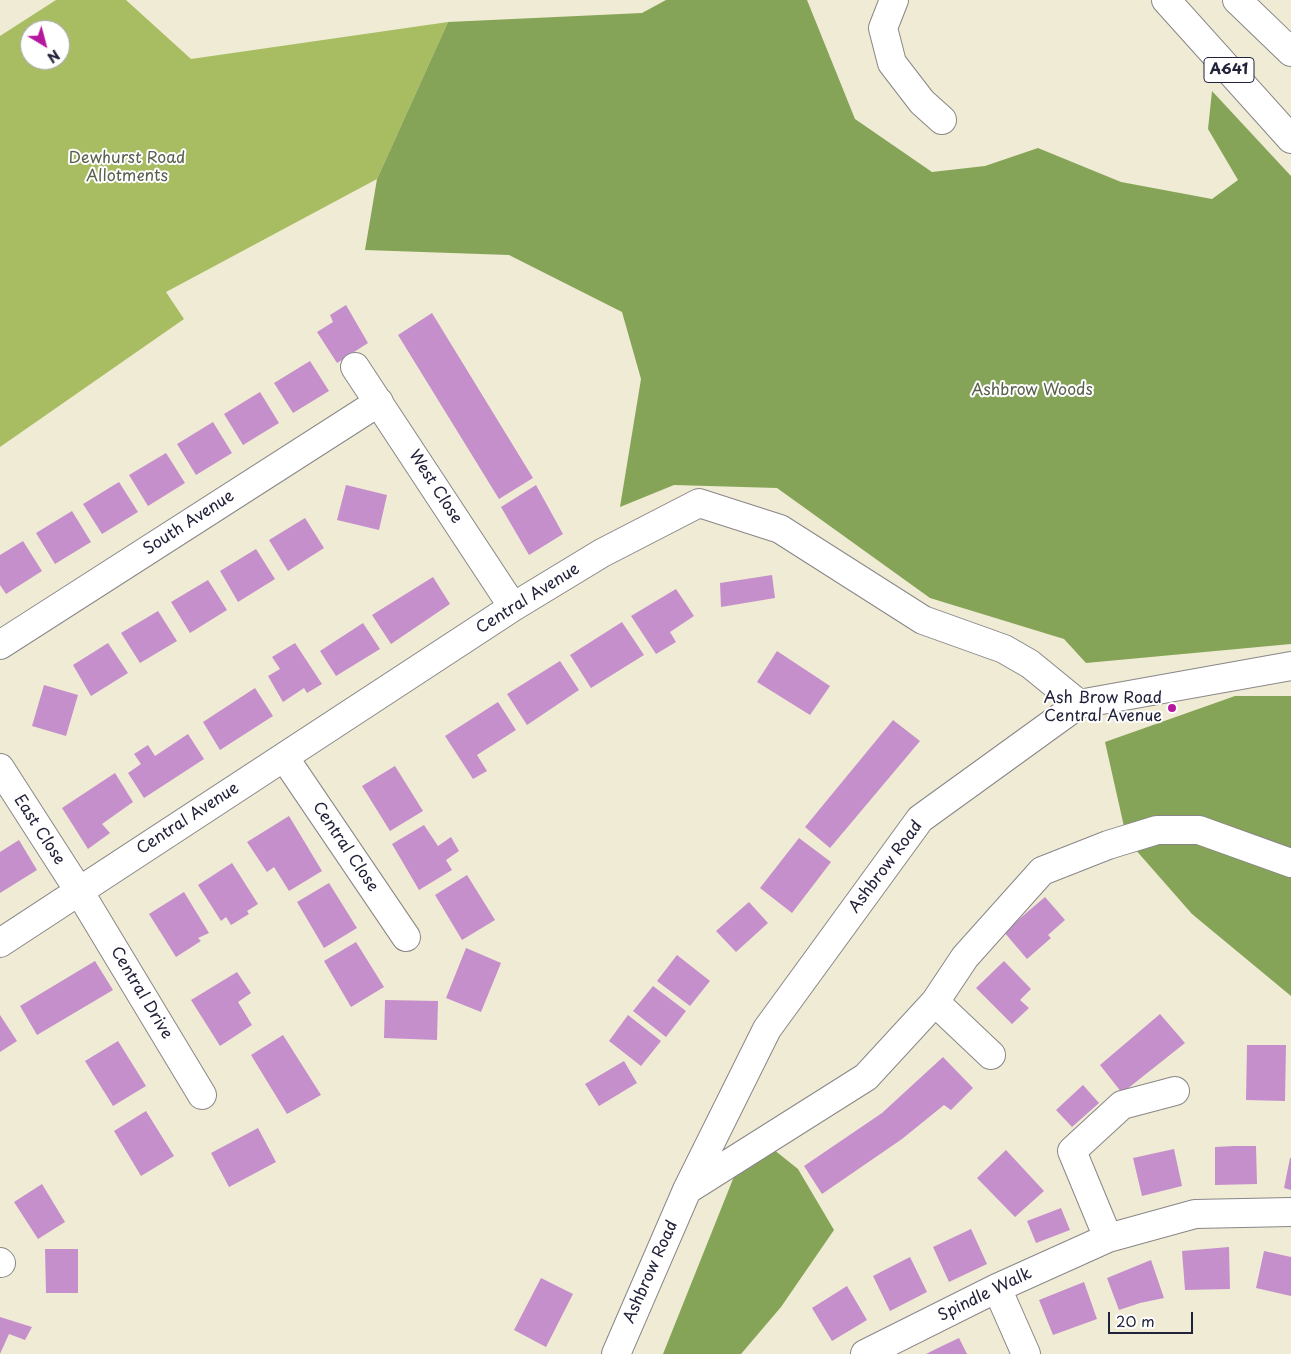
<!DOCTYPE html>
<style>
body{margin:0}
#map{position:relative;width:1291px;height:1354px;overflow:hidden;background:#f0ebd4;font-family:"Playpen Sans",sans-serif}
canvas{display:block}
.north{position:absolute;left:20px;top:20px;width:50px;height:50px;box-sizing:border-box;background:#fff;border:1px solid #a7a7b1;border-radius:50%;rotate:143deg;font-size:14px;font-weight:700;line-height:20px;text-align:center;color:#22223b}
.north::after{content:'';display:block;margin:auto;width:18px;height:22px;background:#b5179e;clip-path:polygon(50% 0,100% 100%,50% 72%,0 100%)}
.scale{position:absolute;left:1108px;top:1312px;width:85px;height:22px;box-sizing:border-box;border:2px solid #22223b;border-top:0;padding-left:6px;font-size:15px;line-height:18px;white-space:nowrap;color:#22223b;-webkit-text-stroke:4px #fff;paint-order:stroke}
</style>
<div id="map">
<canvas width="1291" height="1354"></canvas>
<div class="north">N</div>
<div class="scale">20 m</div>
</div>
<script>
const context = document.querySelector('canvas').getContext('2d');
context.lineJoin = 'round';
function paint(path, color) { context.fillStyle = color; context.fill(path, 'evenodd'); }
function stroke(path, color, width, dash) { context.strokeStyle = color; context.lineWidth = width; context.lineCap = dash ? 'butt' : 'round'; context.setLineDash(dash || []); context.stroke(path); }
function write(font, color, halo, rows, align = 'center') {
  context.font = font + ' "Playpen Sans",sans-serif'; context.lineWidth = 4; context.setLineDash([]); context.textBaseline = 'middle'; context.strokeStyle = halo; context.fillStyle = color; for (const [text, x, y, turn = 0] of rows) {
    context.save(); context.translate(x, y); context.rotate((+turn || 0) * Math.PI / 180); context.textAlign = isNaN(turn) ? turn : align; if (halo) context.strokeText(text, 0, 0); context.fillText(text, 0, 0); context.restore();
  }
}
const green = new Path2D(`
 M56 0H126L191 59 448 22 377 179 166 292 184 319 0 447V36ZM30 30H60V60H30Z`);
const forest = new Path2D(`
 M666 0H807L855 119 932 172 985 166 1038 148 1121 182 1212 199 1238 180 1208 129 1212 91 1291 176V644L1086 663 1064 639 930 598 777 488 674 485 620 507 641 379 622 312 509 255 365 250 377 179 448 22 642 13Z
 M1235 696H1291V996L1192 914 1127 840 1105 742Z
 M773 1149 798 1169 834 1230 781 1307 741 1354H663L735 1174Z`);
const building = new Path2D(`
 M346 305 368 343 337 363 317 332 333 322 330 315Z
 M432 313 533 478 499 499 398 335Z
 M310 361 329 391 293 413 274 383Z
 M260 392 279 423 243 445 224 414Z
 M213 422 232 453 196 475 177 444Z
 M166 453 185 483 148 506 129 475Z
 M119 482 138 512 102 534 83 504Z
 M346 485 387 495 379 530 337 520Z
 M536 485 563 534 529 555 501 507Z
 M72 511 91 542 55 564 36 533Z
 M305 518 324 548 288 571 269 540Z
 M23 541 42 571 6 594 0 585V555Z
 M256 549 275 579 238 602 220 571Z
 M772 575 775 598 721 607 720 583Z
 M433 577 450 604 391 644 372 615Z
 M208 580 227 610 190 633 171 602Z
 M676 589 694 616 670 632 676 642 656 654 631 616Z
 M158 611 177 641 140 663 121 633Z
 M622 622 644 655 591 688 570 655Z
 M363 623 380 649 336 676 320 651Z
 M108 643 128 673 91 696 73 665Z
 M295 643 322 684 307 693 304 688 283 702 268 676 280 669 272 657Z
 M777 651 830 686 810 715 757 682Z
 M560 661 579 690 527 725 507 694Z
 M44 685 78 695 66 736 32 726Z
 M255 688 273 716 220 750 203 722Z
 M498 702 516 730 477 755 487 771 473 779 445 736Z
 M893 720 920 741 830 848 805 827Z
 M188 734 204 759 144 798 128 773 141 764 134 754 148 745 155 756Z
 M395 766 423 811 390 831 362 786Z
 M115 773 133 802 102 824 110 833 88 849 62 808Z
 M289 816 322 871 289 891 274 867 267 872 247 842Z
 M424 825 438 846 451 837 459 851 446 860 452 870 419 890 392 844Z
 M799 838 831 862 792 913 760 888Z
 M19 840 37 870 0 893V852Z
 M232 863 258 904 247 911 249 914 231 925 226 917 221 921 198 885Z
 M467 875 495 920 462 940 435 895Z
 M329 883 357 928 324 948 297 902Z
 M184 892 209 933 198 938 201 941 176 957 149 914Z
 M1045 897 1065 920 1048 935 1051 938 1027 959 1004 932Z
 M749 902 768 923 736 952 716 931Z
 M356 942 384 987 351 1007 324 961Z
 M466 948 501 963 481 1012 446 998Z
 M677 955 710 981 690 1006 657 981Z
 M95 961 113 990 37 1035 20 1006Z
 M1004 961 1031 989 1020 1000 1029 1008 1012 1024 976 988Z
 M237 972 251 993 238 1002 252 1025 220 1046 191 1000Z
 M653 986 686 1011 666 1037 633 1011Z
 M385 1000 438 1001 437 1040 384 1038Z
 M1160 1014 1185 1043 1122 1093 1100 1065Z
 M0 1015 17 1041 0 1052Z
 M628 1015 661 1041 641 1066 609 1041Z
 M283 1035 321 1095 287 1114 251 1055Z
 M118 1041 146 1086 113 1106 85 1061Z
 M1247 1045H1286L1285 1101 1246 1100Z
 M943 1057 973 1088 951 1110 944 1105 902 1139 822 1194 804 1166 882 1113Z
 M624 1061 637 1083 599 1106 585 1084Z
 M1083 1085 1099 1103 1072 1127 1056 1110Z
 M146 1111 174 1156 141 1176 114 1131Z
 M258 1128 276 1162 229 1187 211 1153Z
 M1235 1146H1256L1257 1184 1215 1185V1147Z
 M1174 1149 1182 1186 1142 1196 1133 1158Z
 M1006 1150 1044 1191 1015 1217 977 1178Z
 M1290 1158H1291V1190L1284 1188Z
 M42 1184 65 1222 38 1239 14 1202Z
 M1061 1208 1070 1230 1036 1243 1027 1221Z
 M971 1229 987 1264 949 1282 933 1247Z
 M1229 1247 1230 1289 1185 1290 1182 1251Z
 M45 1249H78V1293H46Z
 M1264 1251 1291 1257V1296L1256 1288Z
 M910 1257 927 1292 890 1311 873 1276Z
 M1151 1260 1164 1298 1140 1303 1119 1310 1107 1278Z
 M541 1278 573 1294 546 1347 514 1330Z
 M1084 1282 1097 1319 1053 1335 1039 1300Z
 M847 1286 867 1320 832 1341 812 1308Z
 M0 1317 32 1327 25 1340 9 1334 0 1354Z
 M959 1338 967 1354H926L940 1347Z`);
const minor = new Path2D(`
 M894 0 883 28 892 63 922 102 942 120
 M355 367 513 607
 M0 645 379 402
 M284 757 406 937
 M0 768 79 891 202 1095
 M0 943 513 607 602 553 699 503 780 529 923 620 1004 649 1030 664 1079 704
 M935 1002 991 1055
 M687 1190 866 1077 935 1002 965 957 1042 871 1108 845 1157 830H1199L1291 863
 M1108 1238 1195 1214 1291 1212
 M0 1262 1 1263
 M997 1288 1026 1354
 M616 1354 687 1190 767 1029 920 819 1079 704 1291 666
 M865 1354 997 1288 1108 1238 1072 1151 1122 1105 1175 1091`);
const major = new Path2D(`
 M1166 0 1291 139
 M1237 0 1291 52`);
const markers = [
 [1172,708,5,"#b5179e"]
];
const shields = [
 [1229,70,50]
];
const shieldNames = [
 ["A641",1229,70]
];
const parkNames = [
 ["Dewhurst Road",127,159],
 ["Allotments",127,177],
 ["Ashbrow Woods",1032,391]
];
const streetNames = [
 ["West Close",435,487,57],
 ["South Avenue",189,523,-33],
 ["Central Avenue",528,599,-32],
 ["Central Avenue",188,819,-33],
 ["East Close",39,830,57],
 ["Central Close",345,847,56],
 ["Ashbrow Road",886,867,-53],
 ["Central Drive",141,993,59],
 ["Ashbrow Road",651,1272,-66],
 ["Spindle Walk",985,1295,-26]
];
const poiNames = [
 ["Ash Brow Road",1162,699],
 ["Central Avenue",1162,717]
];
paint(green, '#a8bd62');
paint(forest, '#86a458');
paint(building, '#c58fcc');
stroke(minor, '#898688', 30);
stroke(major, '#898688', 30);
stroke(minor, '#fff', 28);
stroke(major, '#fff', 28);
for (const [x, y, r, color] of markers) { const dot = new Path2D(); dot.arc(x, y, r, 0, 2 * Math.PI); context.fillStyle = color; context.fill(dot); stroke(dot, '#fff', 2); }
for (const [x, y, w] of shields) { const box = new Path2D(); box.roundRect(x - w / 2, y - 12.5, w, 25, 4); context.fillStyle = '#fff'; context.fill(box); stroke(box, '#22223b', 1); }
write('bold 15px', '#22223b', null, shieldNames);
write('16px', '#58604b', '#fff', parkNames);
write('16px', '#22223b', '#fff', streetNames);
write('16px', '#22223b', '#fff', poiNames, 'right');
</script>
